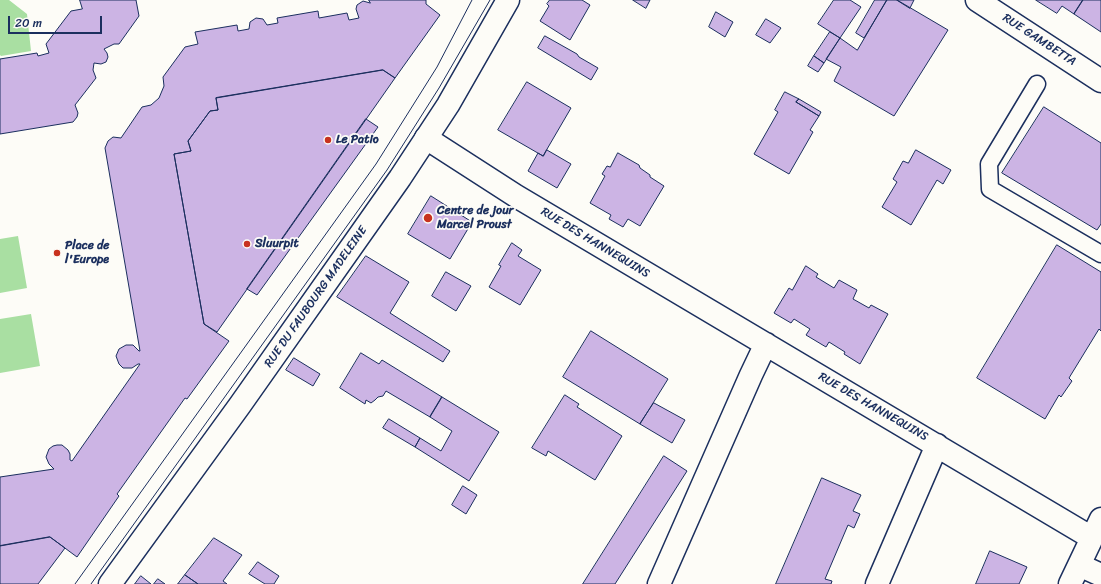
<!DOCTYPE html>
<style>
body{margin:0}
#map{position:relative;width:1101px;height:584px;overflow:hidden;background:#fdfcf7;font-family:Sriracha,sans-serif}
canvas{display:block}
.scale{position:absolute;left:8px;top:16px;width:94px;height:18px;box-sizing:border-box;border:2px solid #1b2f5e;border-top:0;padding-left:5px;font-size:12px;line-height:14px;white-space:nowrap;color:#1b2f5e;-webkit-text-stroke:3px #fdfcf7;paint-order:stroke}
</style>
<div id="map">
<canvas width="1101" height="584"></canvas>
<div class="scale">20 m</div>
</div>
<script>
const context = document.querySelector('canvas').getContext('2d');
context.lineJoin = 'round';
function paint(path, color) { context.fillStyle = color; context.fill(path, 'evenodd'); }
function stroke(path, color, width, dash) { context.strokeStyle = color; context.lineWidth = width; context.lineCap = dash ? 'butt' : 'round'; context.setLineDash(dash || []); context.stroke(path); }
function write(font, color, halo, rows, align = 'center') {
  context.font = font + ' Sriracha,sans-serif'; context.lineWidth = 3.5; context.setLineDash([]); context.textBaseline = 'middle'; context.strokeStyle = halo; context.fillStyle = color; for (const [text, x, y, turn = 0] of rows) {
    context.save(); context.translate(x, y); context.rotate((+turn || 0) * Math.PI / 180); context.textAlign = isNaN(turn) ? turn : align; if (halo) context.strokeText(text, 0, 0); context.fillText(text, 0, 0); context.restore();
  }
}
const green = new Path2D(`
 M0 0H9L27 14 31 51 1 56 0 55Z
 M18 236 27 288 0 293V239Z
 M31 314 40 366 0 373V319Z`);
const building = new Path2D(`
 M80 0H136L139 16 119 44H114L104 49 107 53 108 57 106 62 101 64 94 63 93 70 96 78 75 105 78 113 77 117 73 122 0 134V59L37 53 38 56 49 53 46 44 71 11 82 9Z
 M369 0H426V4L440 15 395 78 383 70 216 98 218 110 210 111 188 141 191 151 174 154 204 324 229 341 187 399 185 398 117 494 119 496 77 557 50 537 0 546V477L54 469 49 464 46 457 49 449 53 446 57 445H62L68 450 70 454V460L72 461 140 364H138L132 368H123L119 364 116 356 119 349 126 345H133L139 351H140L105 148 108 141 113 137 121 138 142 107 151 105 159 98 164 86 163 77 185 47 198 44 195 32 237 25 238 31 249 29 250 22 256 18 263 19 267 25 278 23 277 18 318 11 319 18 347 13 349 20 359 18 356 9 357 5 363 1 370 3Z
 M550 0H582L590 5 570 40 540 21 549 6 547 4Z
 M633 0H650L646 8Z
 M834 0H850L861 7 840 38 818 24Z
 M875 0H887L864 38 856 33Z
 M887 0H897L948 30 894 116 834 81 841 67 826 59 840 38 857 50Z
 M897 0H914L910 8Z
 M1036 0H1083L1074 14 1062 6 1057 13Z
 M1083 0H1101V32L1074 14Z
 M716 12 733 22 725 37 709 27Z
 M766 19 781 28 770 43 756 35Z
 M830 32 840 38 824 63 814 56Z
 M545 36 577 54 579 57 598 68 591 80 538 48Z
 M814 56 824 63 818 72 808 66Z
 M383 70 395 78 217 332 204 324 174 154 191 151 188 141 210 111 218 110 216 98Z
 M527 82 571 108 543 156 498 130Z
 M785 92 799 99 796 102 819 116 810 130 813 132 789 174 754 154 778 112 775 110Z
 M799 99 821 112 819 116 796 102Z
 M1044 107 1101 143V224L1097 230 1002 173Z
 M366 119 378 127 257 295 247 289Z
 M547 150 571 164 557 188 528 171 538 153 543 156Z
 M916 150 951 170 943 184 937 180 911 225 882 207 897 182 893 179 903 161 908 163Z
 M618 153 639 165 640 168 650 175V177L664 186 640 226 628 219 623 227 609 219 611 215 590 203 605 176 602 174 607 166 610 167Z
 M431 196 472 222 450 259 408 234Z
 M512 243 522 250 518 256 541 270 520 305 489 287 501 266 499 265Z
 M1057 245 1101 272V331L1099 329 1069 378 1072 381 1061 397 1059 395 1045 419 977 378Z
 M366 256 409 282 390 313 450 351 443 362 337 297Z
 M806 266 818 274 816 277 834 288 839 280 857 290 853 299 869 308 871 305 888 314 860 364 844 354 845 352 829 342 826 347 806 335 810 329 794 319 791 323 774 313 789 288 792 290Z
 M446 272 471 286 456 311 432 296Z
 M591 331 668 379 640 424 563 377Z
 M361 353 379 364 382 360 442 397 430 417 386 391 383 396 378 397 375 400 371 403 366 400 365 404 340 388Z
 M294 358 320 374 313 386 286 370Z
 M565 395 579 404 577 407 622 436 595 480 548 451 546 456 532 448Z
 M442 397 499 432 469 481 415 447 420 438 441 451 452 431 430 417Z
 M654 403 685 420 672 443 640 424Z
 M389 419 420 438 415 447 383 428Z
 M664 456 687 471 615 584H583Z
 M822 478 861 495 853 511 860 514 854 528 848 525 825 579 832 581 831 584H776Z
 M463 486 477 495 466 514 452 505Z
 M50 537 65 548 38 584H0V546Z
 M214 538 242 555 223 581 227 584H198L185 575Z
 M990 551 1027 567 1019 584H976Z
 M258 562 279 576 274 584H265L249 574Z
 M185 575 198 584H178Z
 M141 576 151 584H135Z
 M158 579 165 584H154Z`);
const lane = new Path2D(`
 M1037 84 989 164 990 189 1101 254`);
const street = new Path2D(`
 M977 0 1101 81
 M426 138 516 196 1092 538
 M1079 565 1101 575
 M659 584 751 375 761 354 766 344
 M877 584 937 445
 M1070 584 1101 519`);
const secondary = new Path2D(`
 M110 584 240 405 400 178 448 105 508 0`);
const tram = new Path2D(`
 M75 584 376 164 437 67 472 0
 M91 584 387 170 439 88 490 0`);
const markers = [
 [328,140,4,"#c8321e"],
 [428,218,5,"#c8321e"],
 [247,244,4,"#c8321e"],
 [57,253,4,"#c8321e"]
];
const streetNames = [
 ["RUE GAMBETTA",1039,40,33],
 ["RUE DES HANNEQUINS",595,243,31],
 ["RUE DU FAUBOURG MADELEINE",316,297,-55],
 ["RUE DES HANNEQUINS",873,407,30]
];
const poiNames = [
 ["Le Patio",336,140],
 ["Centre de jour",437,211],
 ["Marcel Proust",437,225],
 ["Sluurpit",255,244],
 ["Place de",65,246],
 ["l'Europe",65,260]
];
paint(green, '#a9dfa2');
paint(building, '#ccb4e4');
stroke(building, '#1b2f5e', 1);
stroke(lane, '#1b2f5e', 19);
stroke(street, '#1b2f5e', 25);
stroke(secondary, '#1b2f5e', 25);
stroke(lane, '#fdfcf7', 16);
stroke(street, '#fdfcf7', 22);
stroke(secondary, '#fdfcf7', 22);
stroke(tram, '#1b2f5e', 1);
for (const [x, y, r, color] of markers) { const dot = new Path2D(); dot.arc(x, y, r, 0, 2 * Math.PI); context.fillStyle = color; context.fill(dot); stroke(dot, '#fdfcf7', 1.5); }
write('12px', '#1b2f5e', '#fdfcf7', streetNames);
write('bold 12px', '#1b2f5e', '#fdfcf7', poiNames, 'left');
</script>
